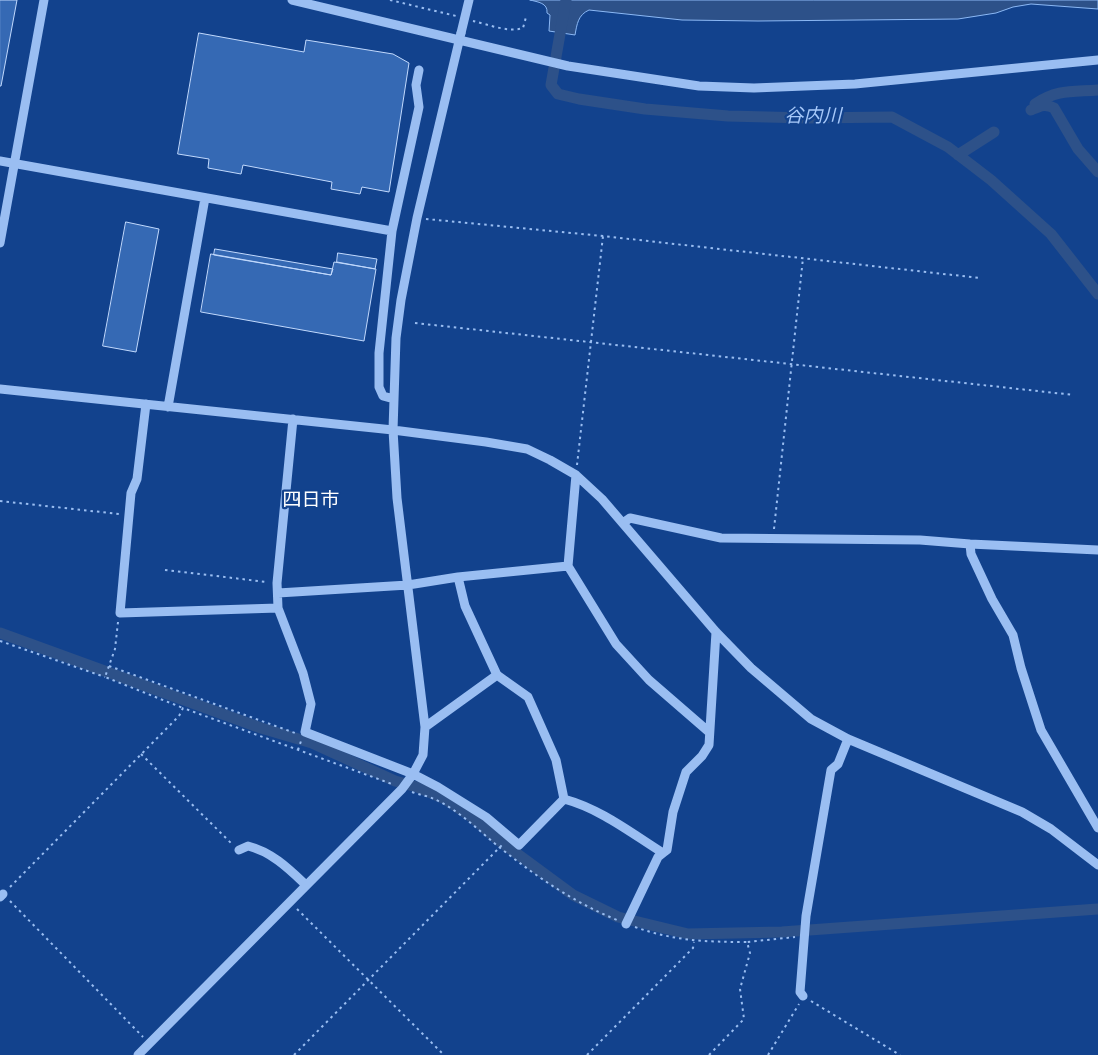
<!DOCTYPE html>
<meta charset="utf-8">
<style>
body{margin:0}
canvas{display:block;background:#12428d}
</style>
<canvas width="1098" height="1055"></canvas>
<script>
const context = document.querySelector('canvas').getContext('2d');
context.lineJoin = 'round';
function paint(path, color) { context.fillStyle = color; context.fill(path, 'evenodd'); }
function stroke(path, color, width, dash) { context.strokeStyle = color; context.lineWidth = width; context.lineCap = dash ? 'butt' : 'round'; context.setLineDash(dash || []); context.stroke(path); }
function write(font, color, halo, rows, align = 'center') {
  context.font = font + ' "Alegreya Sans","Noto Sans JP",sans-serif'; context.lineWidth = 4.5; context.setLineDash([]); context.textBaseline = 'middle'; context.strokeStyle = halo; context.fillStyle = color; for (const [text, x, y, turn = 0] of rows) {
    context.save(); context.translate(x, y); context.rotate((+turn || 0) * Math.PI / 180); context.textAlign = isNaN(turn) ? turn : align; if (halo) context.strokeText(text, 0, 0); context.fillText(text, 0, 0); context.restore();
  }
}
const water = new Path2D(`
 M530 0H1098V9L1031 4 1013 7 996 13 958 19 758 21 682 20 589 10C578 15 577 24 575 35L549 31 550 15 547 13C548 3 538 2 530 0Z`);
const canal = new Path2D(`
 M566 0 551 85 558 94 579 99 645 109 728 116 807 118 892 117 948 147 991 180 1051 234 1098 294
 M1035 104C1058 89 1072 92 1098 90
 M1031 110C1040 106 1045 103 1054 108L1078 149 1098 172
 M958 155 994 132
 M0 633 261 728 312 743 395 781 417 787 445 799 473 818 497 839 573 895 618 917 688 934 782 932 1098 909`);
const building = new Path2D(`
 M0 0H17L1 86H0Z
 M199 33 304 52 306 40 393 54 409 63 389 192 362 187 360 194 331 189 332 182 243 165 241 174 208 168 209 159 178 154Z
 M126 222 159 229 136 352 103 346Z
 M215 249 333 269 331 275 214 255Z
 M338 253 377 259 375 269 337 262Z
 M211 254 331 275 334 262 376 269 364 341 201 312Z`);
const path = new Path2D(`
 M390 0 456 16
 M473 21C487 24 508 33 523 28L526 17
 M426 219 603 236 980 278
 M415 323 1074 395
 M577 465 603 236
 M0 501 119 514
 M774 529 803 258
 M165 570 267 582
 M118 622 115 649 105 677 183 708
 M0 641 105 677
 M109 666 295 733
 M298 750 301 741
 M141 754 232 844
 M412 792C420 795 428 796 434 799 459 810 479 831 499 847 537 877 573 902 617 920
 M10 887 179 716 183 708 392 784
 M10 901 143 1037
 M297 909 444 1055
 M635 927C674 941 707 942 747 942
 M811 1001 900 1055
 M294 1055 503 844
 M587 1055 693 948 694 942
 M709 1055 744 1019 740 989 750 953 747 942 795 937
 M768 1055 799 1004`);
const minor = new Path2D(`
 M292 0 568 66 699 86 754 88 855 84 1098 60
 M0 161 392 231
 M0 243 44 0
 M0 389 393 430 486 442 527 449 550 460 576 475 602 499 716 632 751 668 811 719 848 739 1022 812 1051 829 1098 865
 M394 399 383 396 379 387V353L392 231 419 107 416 85 419 70
 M146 404 137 479 131 493 120 613 278 608
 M168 407 205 198
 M293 419 277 583 278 608 303 673 311 704 305 732 413 774 438 787 486 817 519 845 564 799 556 760 528 697 497 675 465 606 458 577
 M576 475 568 566 616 644 649 680 709 732
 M623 523 630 518 721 538 920 540 970 544 1098 550
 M970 544 971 554 992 599 1013 635 1021 668 1041 730 1098 828
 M278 593 408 585 458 577 568 566
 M425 727 497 675
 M564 799C601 809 631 833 663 853L658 857 626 924
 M239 850 248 846C272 852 289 869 306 885
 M663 853 667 850 673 812 686 772 702 756 709 745 716 632
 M0 897 3 894
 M803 996 800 992 806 916 831 770 838 764 848 739
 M138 1055 402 789 413 774 423 755 425 727 397 498 393 430 396 338 401 300 417 218 461 33`);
const minorBridge = new Path2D(`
 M461 33 469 0`);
const waterNames = [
 ["谷内川",813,116]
];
const neighbourhoodNames = [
 ["四日市",311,500]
];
paint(water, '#2d5189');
stroke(water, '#8bb8f5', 1);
stroke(canal, '#2d5189', 11);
paint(building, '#3569b4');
stroke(building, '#c1d9fd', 1);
stroke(path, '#9abef2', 2, [2.5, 4]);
stroke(minor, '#9abef2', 9);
stroke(minorBridge, '#9abef2', 9);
write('italic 19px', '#a6c8f9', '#12428d', waterNames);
write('19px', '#fff', '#12428d', neighbourhoodNames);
</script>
